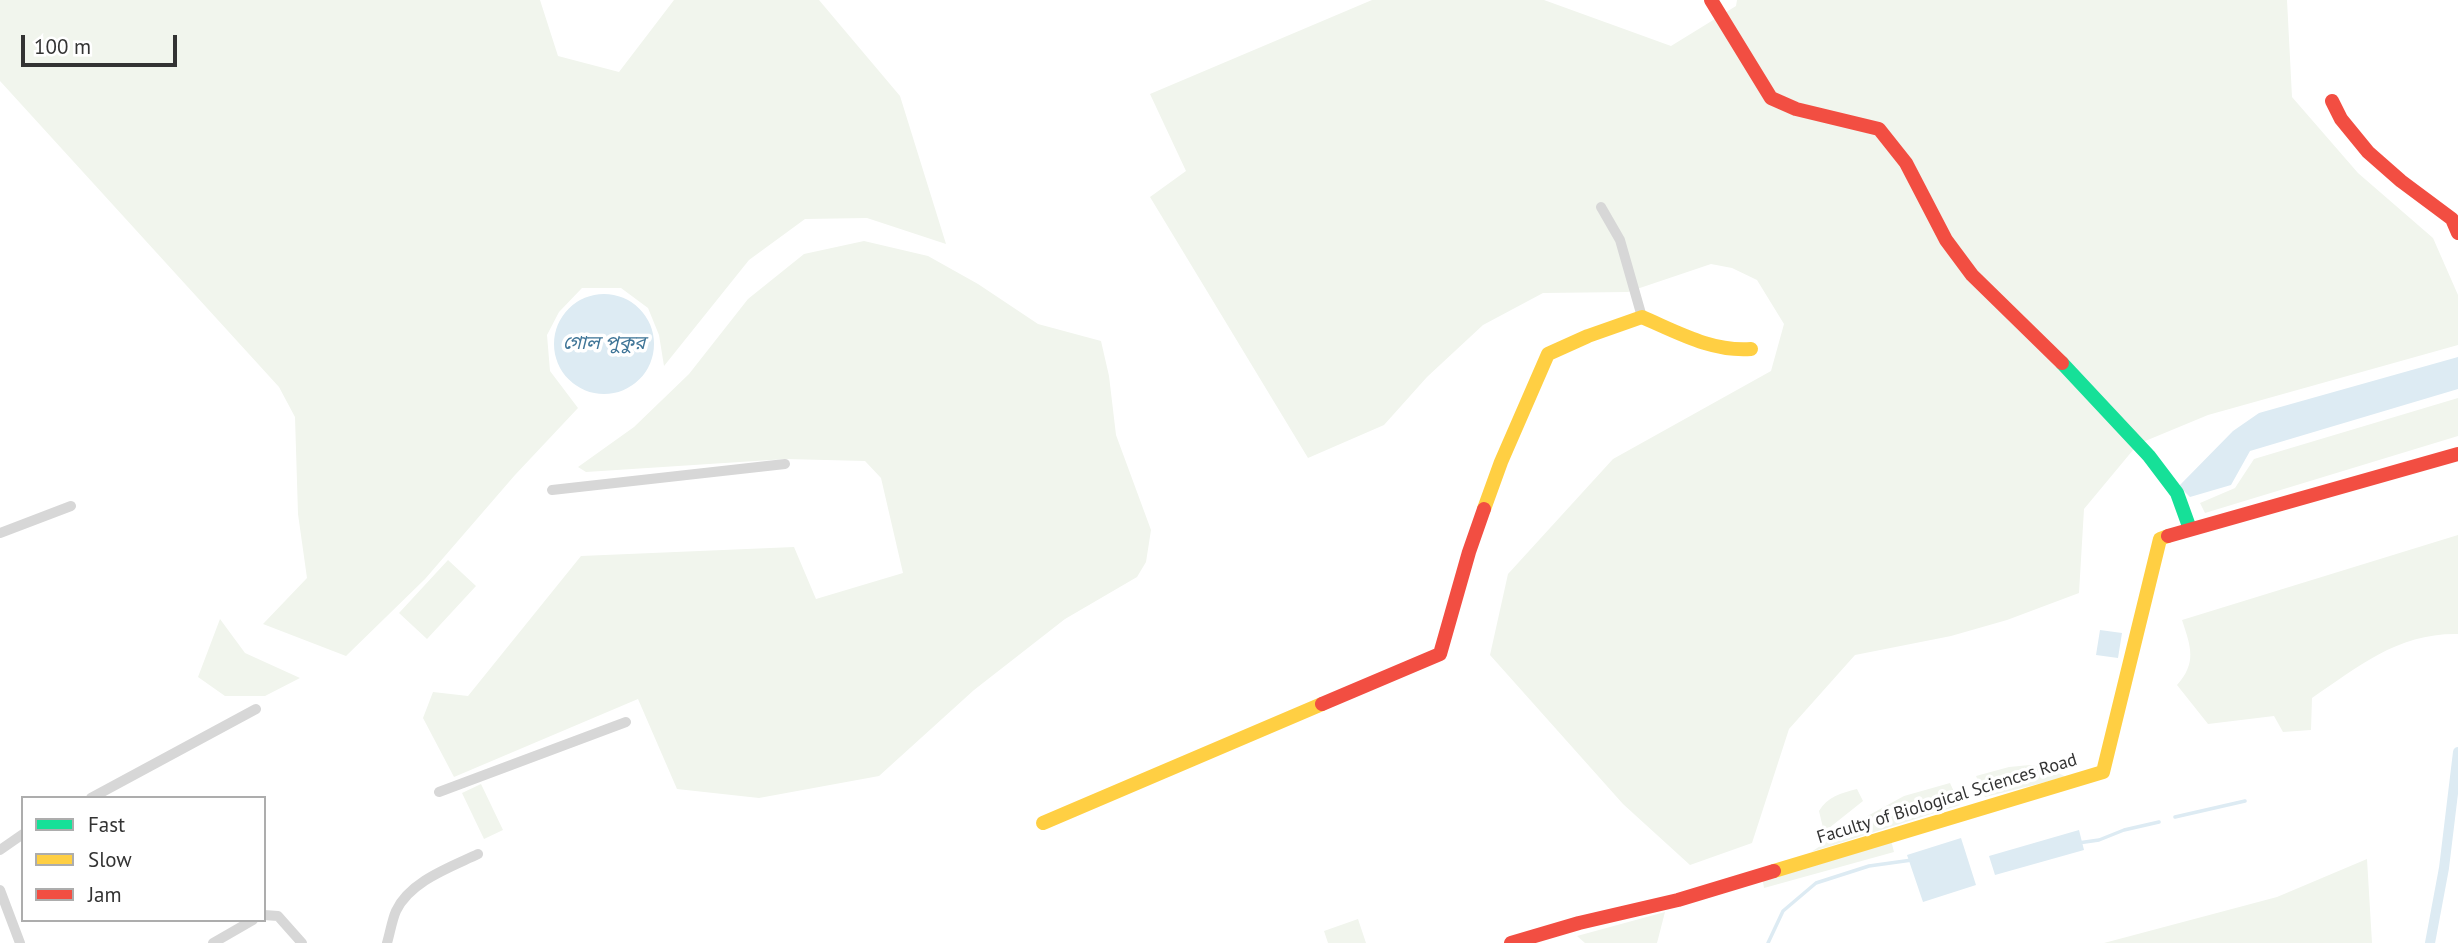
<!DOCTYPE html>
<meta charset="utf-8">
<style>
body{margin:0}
#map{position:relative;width:2458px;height:943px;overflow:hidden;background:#fff;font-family:"PT Sans",sans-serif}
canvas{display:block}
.legend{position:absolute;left:21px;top:796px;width:245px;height:126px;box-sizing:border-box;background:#fff;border:2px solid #adadad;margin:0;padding:9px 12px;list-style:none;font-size:21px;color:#333}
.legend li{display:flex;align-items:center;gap:14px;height:35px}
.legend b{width:35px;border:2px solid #adadad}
.scale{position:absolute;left:21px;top:35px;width:156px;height:32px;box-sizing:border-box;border:4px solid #333;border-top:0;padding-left:9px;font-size:21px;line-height:24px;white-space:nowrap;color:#333;-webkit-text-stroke:5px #fff;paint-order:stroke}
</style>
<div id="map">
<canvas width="2458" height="943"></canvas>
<ul class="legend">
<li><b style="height:9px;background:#16e098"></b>Fast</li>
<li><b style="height:9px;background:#ffcf43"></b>Slow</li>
<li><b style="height:9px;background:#f24e42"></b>Jam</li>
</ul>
<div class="scale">100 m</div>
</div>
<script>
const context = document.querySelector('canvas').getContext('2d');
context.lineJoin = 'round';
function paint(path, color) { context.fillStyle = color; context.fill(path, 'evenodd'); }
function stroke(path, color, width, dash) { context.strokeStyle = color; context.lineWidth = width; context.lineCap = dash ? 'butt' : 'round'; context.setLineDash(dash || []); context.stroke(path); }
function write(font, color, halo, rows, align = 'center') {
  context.font = font + ' "PT Sans","Noto Sans Bengali",sans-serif'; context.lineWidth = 7; context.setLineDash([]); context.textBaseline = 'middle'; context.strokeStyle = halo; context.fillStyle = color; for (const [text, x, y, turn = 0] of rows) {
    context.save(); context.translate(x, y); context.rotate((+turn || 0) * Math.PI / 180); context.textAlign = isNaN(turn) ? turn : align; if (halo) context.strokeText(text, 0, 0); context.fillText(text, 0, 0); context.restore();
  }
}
const green = new Path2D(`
 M0 0H540L558 56 619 72 674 0H819L900 96 946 244 867 218 805 219 749 260 664 366 659 335 648 308 621 288H582L559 312 547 335 550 371 578 408 515 475 425 579 346 656 263 624 307 578 298 514 295 417 279 387 0 81Z
 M1372 0H1544L1671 46 1736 6 1737 0H2287L2292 97 2358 173 2433 238 2458 295V345L2208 415 2138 444 2084 509 2079 593 2007 620 1951 636 1855 655 1789 729 1752 843 1690 865 1623 804 1490 655 1508 574 1613 459 1771 371 1784 324 1757 280 1732 268 1711 264 1628 292 1543 293 1483 325 1427 377 1384 425 1308 458 1150 197 1186 171 1150 94Z
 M864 241 928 256 978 284 1038 324 1101 341 1109 376 1116 435 1151 530 1146 562 1137 577 1065 619 974 690 879 776 759 798 677 789 638 699 454 777 423 718 433 692 468 696 581 556 794 547 816 599 903 573 881 478 865 461 786 459 586 472 578 467 634 427 689 374 748 299 804 254Z
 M2458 398V436L2205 513 2200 503 2235 488 2254 459Z
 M2458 535V634C2398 633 2359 666 2312 698L2311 730 2283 732 2274 716 2208 724 2177 685C2197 663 2191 647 2182 620Z
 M448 560 476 586 427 639 399 613Z
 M220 619 245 653 300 678 265 696H225L198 677Z
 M2030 765 2049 768 2066 777 1985 797 1976 776 2009 767Z
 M1950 783 1960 805 1811 852 1862 819 1904 796Z
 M481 784 503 830 484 839 462 793Z
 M1857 789 1863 801 1824 832 1819 811C1827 797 1841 793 1857 789Z
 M1891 840 1894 852 1764 888 1762 876Z
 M2367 859 2372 943H2104L2277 897Z
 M1665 912 1657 943H1585L1577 936Z
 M1358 919 1366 943H1328L1324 931Z`);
const water = new Path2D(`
 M554 344a50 50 0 1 1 100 0a50 50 0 1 1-100 0Z
 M2458 357V389L2250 451 2231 485 2190 497 2179 486 2233 431 2259 413Z
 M2100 630 2122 633 2118 658 2096 655Z
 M2079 830 2084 850 1995 875 1989 856Z
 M1961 838 1976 885 1923 902 1907 855Z`);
const stream = new Path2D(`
 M2175 817 2245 801
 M2078 843 2099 840 2124 830 2159 822
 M1768 943 1783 911 1816 883 1869 866 1912 860`);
const canal = new Path2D(`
 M2430 943 2444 868 2458 752`);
const street = new Path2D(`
 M1601 207 1620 240 1642 317
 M552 490 785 464
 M0 533 71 506
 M439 792 626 722
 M91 798 256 709
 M0 850 23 834
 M0 890 20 943
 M264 915 278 916 302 943
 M213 943 253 920
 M387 943C390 933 392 920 396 911 410 881 451 867 478 854`);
const fast = new Path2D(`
 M2062 363 2149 456 2177 493 2190 529`);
const slow = new Path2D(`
 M1484 509 1501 462 1548 354 1588 336 1642 317C1677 332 1712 352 1751 349
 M1043 823 1322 704
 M1774 871 2103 772 2160 539 2168 536`);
const jam = new Path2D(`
 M1711 0 1771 98 1796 109 1879 129 1906 163 1946 240 1972 275 2062 363
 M2332 101 2341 119 2368 152 2401 181 2452 219 2458 233
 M2168 536 2458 454
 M1322 704 1440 654 1469 552 1484 509
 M1511 943 1579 923 1678 900 1774 871`);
const streetNames = [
 ["Faculty of Biological Sciences Road",1947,799,-17]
];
const waterNames = [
 ["গোল পুকুর",604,344]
];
paint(green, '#f1f5ed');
paint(water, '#ddebf3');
stroke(stream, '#ddebf3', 3.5);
stroke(canal, '#ddebf3', 10);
stroke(street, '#d7d7d7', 10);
stroke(fast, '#16e098', 14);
stroke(slow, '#ffcf43', 14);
stroke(jam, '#f24e42', 14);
write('18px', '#333', '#fff', streetNames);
write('italic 19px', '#3f7597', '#fff', waterNames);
</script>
